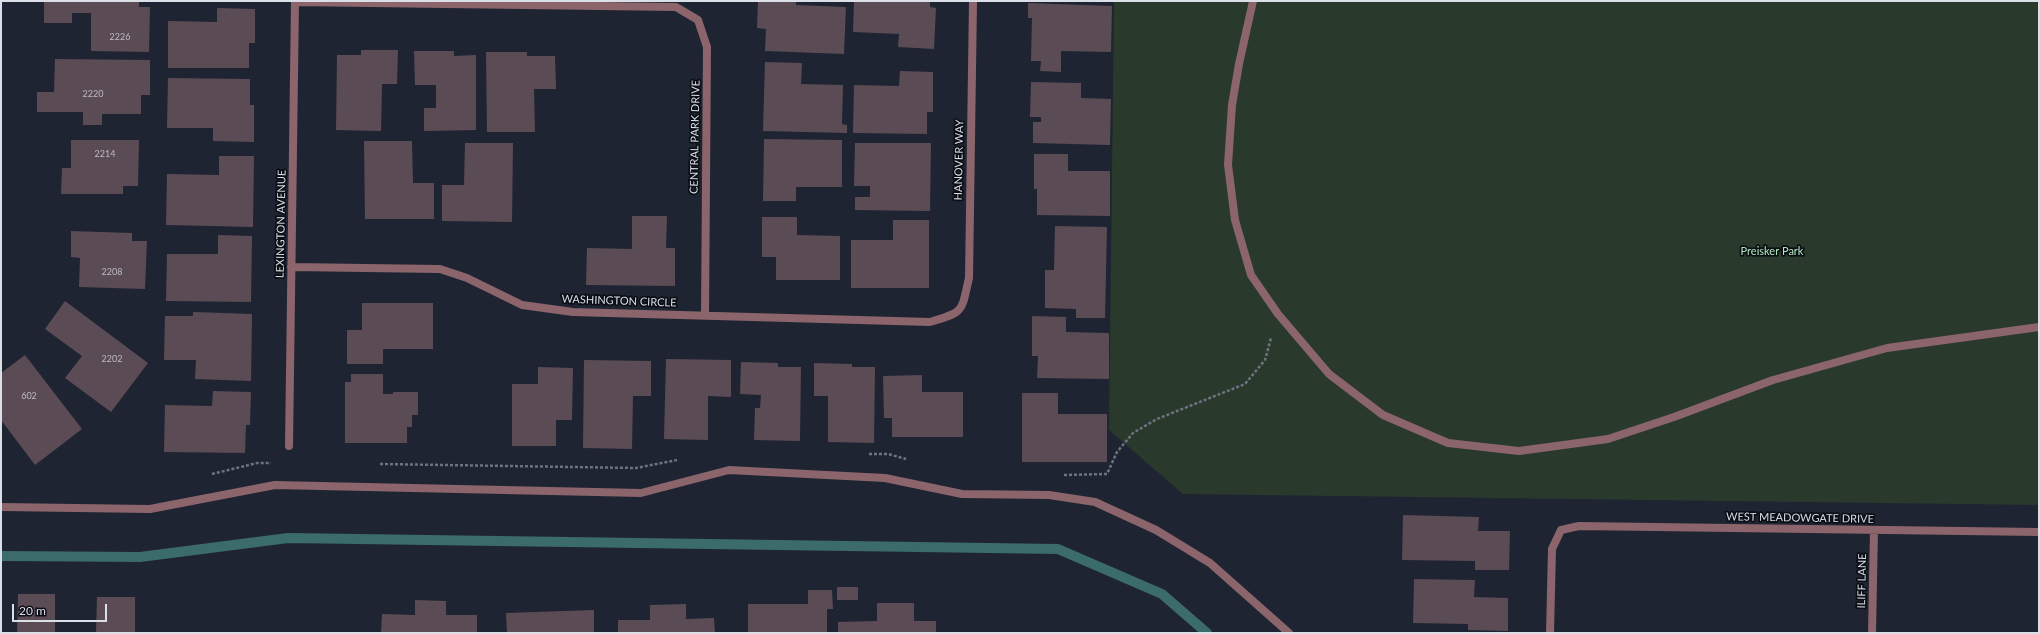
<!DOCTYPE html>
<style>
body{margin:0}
#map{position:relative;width:2040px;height:634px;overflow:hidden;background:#1f2432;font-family:Lato,sans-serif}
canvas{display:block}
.frame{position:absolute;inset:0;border:2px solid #dbdfe8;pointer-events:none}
.scale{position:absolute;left:12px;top:604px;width:95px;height:18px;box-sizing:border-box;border:2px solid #dbdfe8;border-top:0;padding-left:5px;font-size:12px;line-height:14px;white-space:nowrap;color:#dbdfe8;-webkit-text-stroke:3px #0b0e14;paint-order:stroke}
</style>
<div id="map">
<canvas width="2040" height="634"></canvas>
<div class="frame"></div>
<div class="scale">20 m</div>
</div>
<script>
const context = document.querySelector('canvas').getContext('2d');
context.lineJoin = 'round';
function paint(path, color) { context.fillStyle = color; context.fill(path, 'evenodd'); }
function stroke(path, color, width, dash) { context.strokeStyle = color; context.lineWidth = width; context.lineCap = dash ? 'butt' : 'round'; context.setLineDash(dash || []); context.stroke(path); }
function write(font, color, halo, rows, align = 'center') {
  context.font = font + ' Lato,sans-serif'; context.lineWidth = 3.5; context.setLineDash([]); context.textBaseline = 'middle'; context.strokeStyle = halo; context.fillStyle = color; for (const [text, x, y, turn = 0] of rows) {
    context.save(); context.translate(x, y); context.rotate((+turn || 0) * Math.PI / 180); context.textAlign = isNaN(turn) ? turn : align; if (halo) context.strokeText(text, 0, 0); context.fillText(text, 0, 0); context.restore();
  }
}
const green = new Path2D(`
 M1114 1H2039V505L1183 494 1109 430Z`);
const stream = new Path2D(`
 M1 556 140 557 288 538 1058 549 1162 594 1207 633`);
const building = new Path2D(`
 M44 1H139V7H150L149 52 91 51V13H72V23H44Z
 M758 1H796V5L846 7 844 54 765 51 766 29 757 28Z
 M854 1H930V7L936 8 934 49 898 47 899 34 853 32Z
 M1028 3 1112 6 1111 52 1061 51V72L1040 71 1041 61H1031L1032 18H1028Z
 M217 8 255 9V43H249V68H168V21L217 22Z
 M361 50H398L397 84H382L381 131 336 130 337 55H361Z
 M414 51H454V56L476 55V130L424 131V108H436V85H415Z
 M486 52H527V56H555L556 89H534L535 132H487Z
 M55 59 150 60V95H141V114H102V125H83V112H37V92H54Z
 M765 62 802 63 801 84 843 85 842 124 847 125V133L763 131Z
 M900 71 933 72V112H927V134L853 133 854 85 899 86Z
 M168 78 250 79V105H254V142L213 141V128H167Z
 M1031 82 1081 83V98L1111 99 1110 145 1033 143V122H1041V117H1030Z
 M764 139 842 140V187H796V201H763Z
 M71 140H139L138 186H123V194H61L62 168H71Z
 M364 141H412L413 183H434V219H365Z
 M465 143H513L512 222 442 221V185H464Z
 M855 143H931L930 211 855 210V197H870V186H854Z
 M1034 154H1068V171H1110V216L1037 215V189H1034Z
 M219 156H254L253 227 166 225 167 174 219 175Z
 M632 216H667L666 248H675V286L586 285 587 248 632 249Z
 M762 217H797V235L840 236V280H776V257H762Z
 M893 220H929V288H851V240H893Z
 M1055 226 1107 227 1105 318H1076V309L1045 308V270H1054Z
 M71 231 132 233V241H147L145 289 79 287 80 258 71 257Z
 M218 235 252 236 251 302 166 301 167 254H218Z
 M65 301 148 363 111 412 65 378 82 356 45 329Z
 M362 303H433V349H383V364H347V330H362Z
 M193 312 252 314 251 381 195 379 196 360H164L165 316H193Z
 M1032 316 1066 317V332L1109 333V379L1037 378 1038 356H1032Z
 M25 355 82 429 35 465 1 420V373Z
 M666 359 731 360V397L708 396V440L664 439Z
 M584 360 651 361V396H633L632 449 583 448Z
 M741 362 778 363V367H801L800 441 754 440 755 408H760L761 395 740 394Z
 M814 363 852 364V367H875L874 443 828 442V396H814Z
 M538 367 573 368 572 420H556V446H512V384H538Z
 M351 374H383V394H393V392H418V415H412V427H407V443H345V382H351Z
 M922 375V392H963V437H892V418H884L883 376Z
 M213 391 251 392 250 425H246L245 453 164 452 165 405 212 406Z
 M1022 393H1058V414H1107V462H1022Z
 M1403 515 1479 517 1478 531H1510L1509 570H1475V561L1402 560Z
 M1414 579 1475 580 1474 597 1508 598V631L1468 630V624L1413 623Z
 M837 587H858V600H837Z
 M808 590H832L833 609H827V633H748V604H808Z
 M18 594H55V633H17Z
 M97 597H135V633H96Z
 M415 600 446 601V615H477V633H381L382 614 415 615Z
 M877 603H914V621H936V633H838V622L877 621Z
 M686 604V619L714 618 715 633H618V620H650V605Z
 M594 610V633H507L506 613Z`);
const path = new Path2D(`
 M869 454H888L906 459
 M380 464 636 468 677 460
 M212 474 257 463H271
 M1064 475 1107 474 1117 452 1133 433 1157 419 1245 384 1265 360 1271 338`);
const lane = new Path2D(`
 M1 507 150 509 275 485 641 493 729 470 885 478 962 494 1049 495 1095 502 1156 530 1210 563 1289 633`);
const street = new Path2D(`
 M1253 1 1239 64 1232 105 1228 165 1235 220 1251 275 1278 314 1329 374 1383 415 1448 443 1519 451 1608 439 1674 417 1773 380 1887 348 2039 327
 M295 2 676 7 698 20 707 47 705 315
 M291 267 440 269 467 278 522 305 573 312 930 322C965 312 961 312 969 278L973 1
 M289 446 295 1
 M1550 633 1552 549 1561 530 1579 526 2039 532
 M1872 633 1874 530`);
const numberNames = [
 ["2226",120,37],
 ["2220",93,94],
 ["2214",105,154],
 ["2208",112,272],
 ["2202",112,359],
 ["602",29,396]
];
const streetNames = [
 ["CENTRAL PARK DRIVE",695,137,-89],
 ["HANOVER WAY",959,160,-89],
 ["LEXINGTON AVENUE",281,224,-89],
 ["WASHINGTON CIRCLE",619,301,2],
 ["WEST MEADOWGATE DRIVE",1800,518,1],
 ["ILIFF LANE",1862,581,-89]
];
const parkNames = [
 ["Preisker Park",1772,251]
];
paint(green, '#29392c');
stroke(stream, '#3b6b6b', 10);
paint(building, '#5b4b55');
stroke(path, '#6e737f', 2.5, [3, 2]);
stroke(lane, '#8b656b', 8);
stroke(street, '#8b656b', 8);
write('9px', '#bbbac3', null, numberNames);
write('11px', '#dbdfe8', '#0b0e14', streetNames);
write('11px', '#b2e8bc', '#0b0e14', parkNames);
</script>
